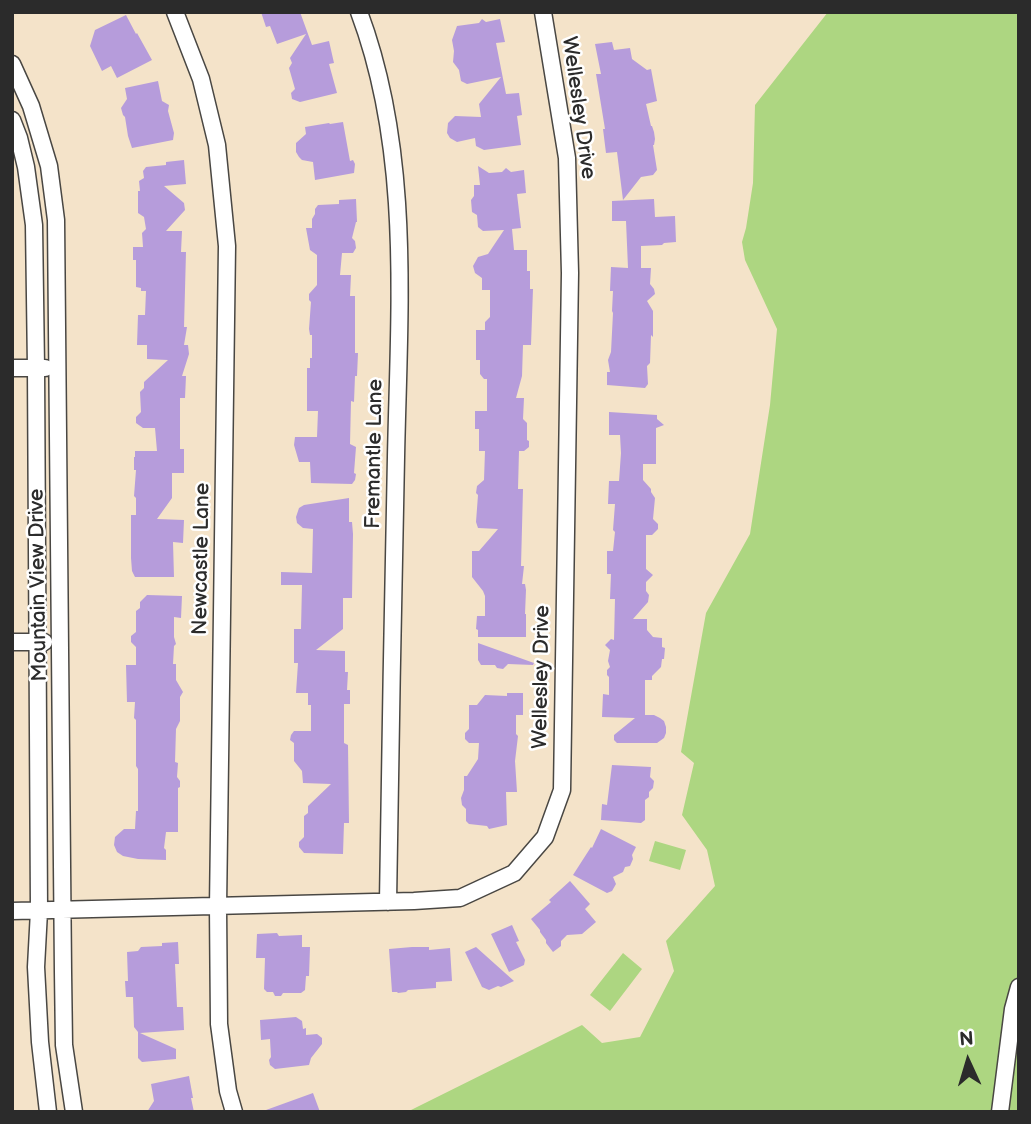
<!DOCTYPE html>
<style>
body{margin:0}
#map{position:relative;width:1031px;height:1124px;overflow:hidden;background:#f4e3c9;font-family:"Balsamiq Sans",sans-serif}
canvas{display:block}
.frame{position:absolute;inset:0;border:14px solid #2b2b2b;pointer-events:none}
.north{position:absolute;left:933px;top:1026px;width:70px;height:70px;-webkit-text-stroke:5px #fff;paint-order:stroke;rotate:356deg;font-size:19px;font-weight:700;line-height:28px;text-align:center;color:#2b2b2b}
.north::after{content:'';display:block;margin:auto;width:24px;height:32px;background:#2b2b2b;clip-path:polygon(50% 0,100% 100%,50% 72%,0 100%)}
</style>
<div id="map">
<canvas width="1031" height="1124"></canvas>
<div class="frame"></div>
<div class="north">N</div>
</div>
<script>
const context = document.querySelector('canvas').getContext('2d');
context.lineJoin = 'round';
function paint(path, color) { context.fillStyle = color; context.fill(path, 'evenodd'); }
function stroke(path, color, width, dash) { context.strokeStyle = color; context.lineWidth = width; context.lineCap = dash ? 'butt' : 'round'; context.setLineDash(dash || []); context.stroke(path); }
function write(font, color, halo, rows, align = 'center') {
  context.font = font + ' "Balsamiq Sans",sans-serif'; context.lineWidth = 5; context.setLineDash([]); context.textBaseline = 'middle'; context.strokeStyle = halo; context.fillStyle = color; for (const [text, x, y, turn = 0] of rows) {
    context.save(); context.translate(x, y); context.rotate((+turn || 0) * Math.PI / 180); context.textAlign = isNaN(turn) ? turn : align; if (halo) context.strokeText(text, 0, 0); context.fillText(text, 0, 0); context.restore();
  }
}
const green = new Path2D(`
 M828 12H1019V1112H407L582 1025 602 1043 640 1037 674 971 666 941 715 886 707 850 682 815 694 763 681 752 706 613 750 534 770 405 777 329 745 260 742 242 746 228 753 183 755 105Z
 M655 841 686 850 680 870 649 861Z
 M623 953 642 969 610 1011 590 995Z`);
const building = new Path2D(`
 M261 12H300L312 45 329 41 334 63 329 64 337 93 300 102 292 99 291 93 295 89 289 68 292 63 290 58 306 34 277 44 270 26 266 27Z
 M126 15 136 34 137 33 152 60 117 78 111 66 102 71 90 46 95 30Z
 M482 19 486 22 500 19 505 42 496 43 506 94 519 93 522 115 517 116 521 145 484 150 476 146 475 138 457 142 450 138 447 133 448 123 455 116 481 117 479 104 501 77 467 84 461 81 459 70 453 62 454 51 452 40 457 26 479 23Z
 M612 42 614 50 630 48 632 59 647 70 651 69 657 101 646 104 651 126H652L654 132 655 139 654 145H653L657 170 653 175 641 177 623 200 617 152 606 153 603 129H605L596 74H601L595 44Z
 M158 81 162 101 169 105 168 111 174 133 173 140 132 148 128 136 125 117 123 115 121 108 127 99 125 88Z
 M343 122 350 161 353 160 355 164 354 173 315 180 313 162 302 160 299 157 296 152V143L306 134 305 127 329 123 330 124Z
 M184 160 186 184 164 186 184 203 185 210 166 231H182L181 252H186L184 327H187L184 345H188L189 354 182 376H186L185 398H180V449H184V473H172V498L157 519 184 520 183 543 173 542 174 577H135L132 571 131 558V515H136V498L134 496 136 470H134V457H135V451H157L155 428H143L136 423V417L141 412 140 392 144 388V382L168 360 147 359V345H137L138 315H145L146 291H141V288L136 287V260H133V247H143L142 233 146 229 144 217 138 213V191H140L139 181 144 178 143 171 146 167 166 165V162Z
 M478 166 489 173 502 172 506 168 511 172 524 170 526 193 517 194 521 228 512 229 514 250H527V271H530V289H533L531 345H523L522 376 516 398H524L523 419 527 423V440L529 441V447L524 451H519L518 489H523L521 566H524L522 584H525L526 590 525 614H526V637H478V630L476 629 477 616H485V596L483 591 472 577V551H479L498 529 478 528 476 522 478 495 476 493 477 486 484 480 485 451H479V429H475V411H487V379H484L480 374V360H476V330H485V322L490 317V290H482V278L475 273 473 266 478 257 488 254 504 230 483 231 478 227 477 215 472 212 471 200 474 196V185H480Z
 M356 199 357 222H356L352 238 355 241 356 248 353 253H342L340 275H351L350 296H355V353H358L357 376H355L354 402 351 401 350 444 356 447 354 473 356 474 355 480 352 484 311 483 310 462H299L294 445 295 437H317L318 411H307V368H310V358H312V335H310L309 329 311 302 309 300V294L317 285V255L310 250 306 228H312V219L315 214V209L318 205 339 204V200Z
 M654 199 655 217 675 216 676 242 664 243 662 245 641 246V268H651L650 284 654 289 655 294 647 301 653 311V337L651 335 650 363 647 366 648 384 645 388 607 385V372H610L608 360 611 352 613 313 612 311 613 291H610L611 267 628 268 626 221H612V201Z
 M609 412 657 415V419L664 425 656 428V464H643V480L651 489V492L655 498 653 519 658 524V529L652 535H646V569L653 575 646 582V591L649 595 648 602 633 619H647V630L653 637 662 638V647L665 648 664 659H662L661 667 652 676V680H645V715H654L660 718 664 721 666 727V733L664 738 657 743H617L614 740V735L635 718 602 717 603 694 609 695V677L607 675V670L610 667 608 661 610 650 605 645 611 639 614 640 615 599H610L611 574H607V551H613L615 532 613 530 615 504H608L609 481H619L621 453 620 435H609Z
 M349 498V522H352L353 534 352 598H343V629L316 650 345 651V672H348L347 690H350V704H344V743L348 745 349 823H344L343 854 304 853 299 847V842L304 837V816L308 813V806L331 784 303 783 302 771 294 761V743L290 740 291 735 294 731H311V705H308V693H296L298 663H294V629H301L302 585H281V572L312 573 313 529 303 528 297 523 296 517 299 508 304 505Z
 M147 595 182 596 181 618 174 617V637L176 644 174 646 173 664H176V680L183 692 180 697V721L176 729 175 762 178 763 177 777 180 781V787L178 788V832H166L164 848 166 850V860L138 859 123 856 117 852 114 845 115 837 124 829H135L136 811H138V769L136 766V720L134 718 135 702H127L126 665H136V647L131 642V636L136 632V611L140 608V602Z
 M478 643 534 663 533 665 508 664 503 669 497 668 495 665H481L478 660Z
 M507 693H523V715H516V734L518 736 515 761 517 792H506L507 825 489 829 487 826 469 824 466 821V809L462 805 461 798 464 790V776H467L478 759 479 743H469L465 739V733L469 729V705H477L485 695 507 696Z
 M612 765 651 767 650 777 654 781 653 788 649 792V797L645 800V820L641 823 601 820 602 804 607 805Z
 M601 829 636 847 632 855 633 859 630 866 625 867 623 872 613 877 616 884 612 891 607 893 573 875 591 847 592 848Z
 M570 881 590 904 585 909 596 922 582 934 567 935 561 941V946L553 952 546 943V940L540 932V930L531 919 551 902 549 900Z
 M512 925 519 941 516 942 525 960 524 965 509 972 491 934Z
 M277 933 279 936 302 935V947H310L309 976H306L305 990 301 993H283L281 996H275L273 992H267L264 989 265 958H256L257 934Z
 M178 942 179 964H175L177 1007H183L184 1030 140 1033 176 1049V1059L142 1062 138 1058V1032L134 1027 133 997H126L125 981H128L127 952 138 951 141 947 162 946V943Z
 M412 947H429V950L450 948 452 981 436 982V988L408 990 406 992 398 993 397 992H392L389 949Z
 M476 947 514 981 501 987 498 986 489 990 482 987 465 952Z
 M296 1017 302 1021 303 1029 306 1028V1035L317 1034 322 1038V1044L311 1058 309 1065 275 1069 270 1065 269 1060 271 1057 270 1039 261 1040 260 1020Z
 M189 1076 193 1098H191L194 1112H147L154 1101 151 1084Z
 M313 1093 320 1112H266V1110Z`);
const street = new Path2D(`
 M175 12 201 79 217 145 227 246 218 907 219 1024 228 1091 234 1112
 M359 12C412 153 399 309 396 457 393 605 390 754 388 902
 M12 64 31 106 49 166 56 220 63 972 64 1045 74 1112
 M12 120 19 138 26 167 34 225 36 368 39 911 36 967 40 1042 48 1112
 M12 368H45
 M12 642H44
 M12 911 414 901 460 898 514 873 545 837 562 790 570 273 567 158 543 12
 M1000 1112 1013 1009 1019 987`);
const streetNames = [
 ["Wellesley Drive",578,108,82],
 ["Fremantle Lane",375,454,-89],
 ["Newcastle Lane",202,559,-89],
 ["Mountain View Drive",39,585,-91],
 ["Wellesley Drive",542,677,-89]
];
paint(green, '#add681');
paint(building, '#b69cdb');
stroke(street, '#494743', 19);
stroke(street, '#fff', 16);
write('21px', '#2b2b2b', '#fff', streetNames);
</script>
